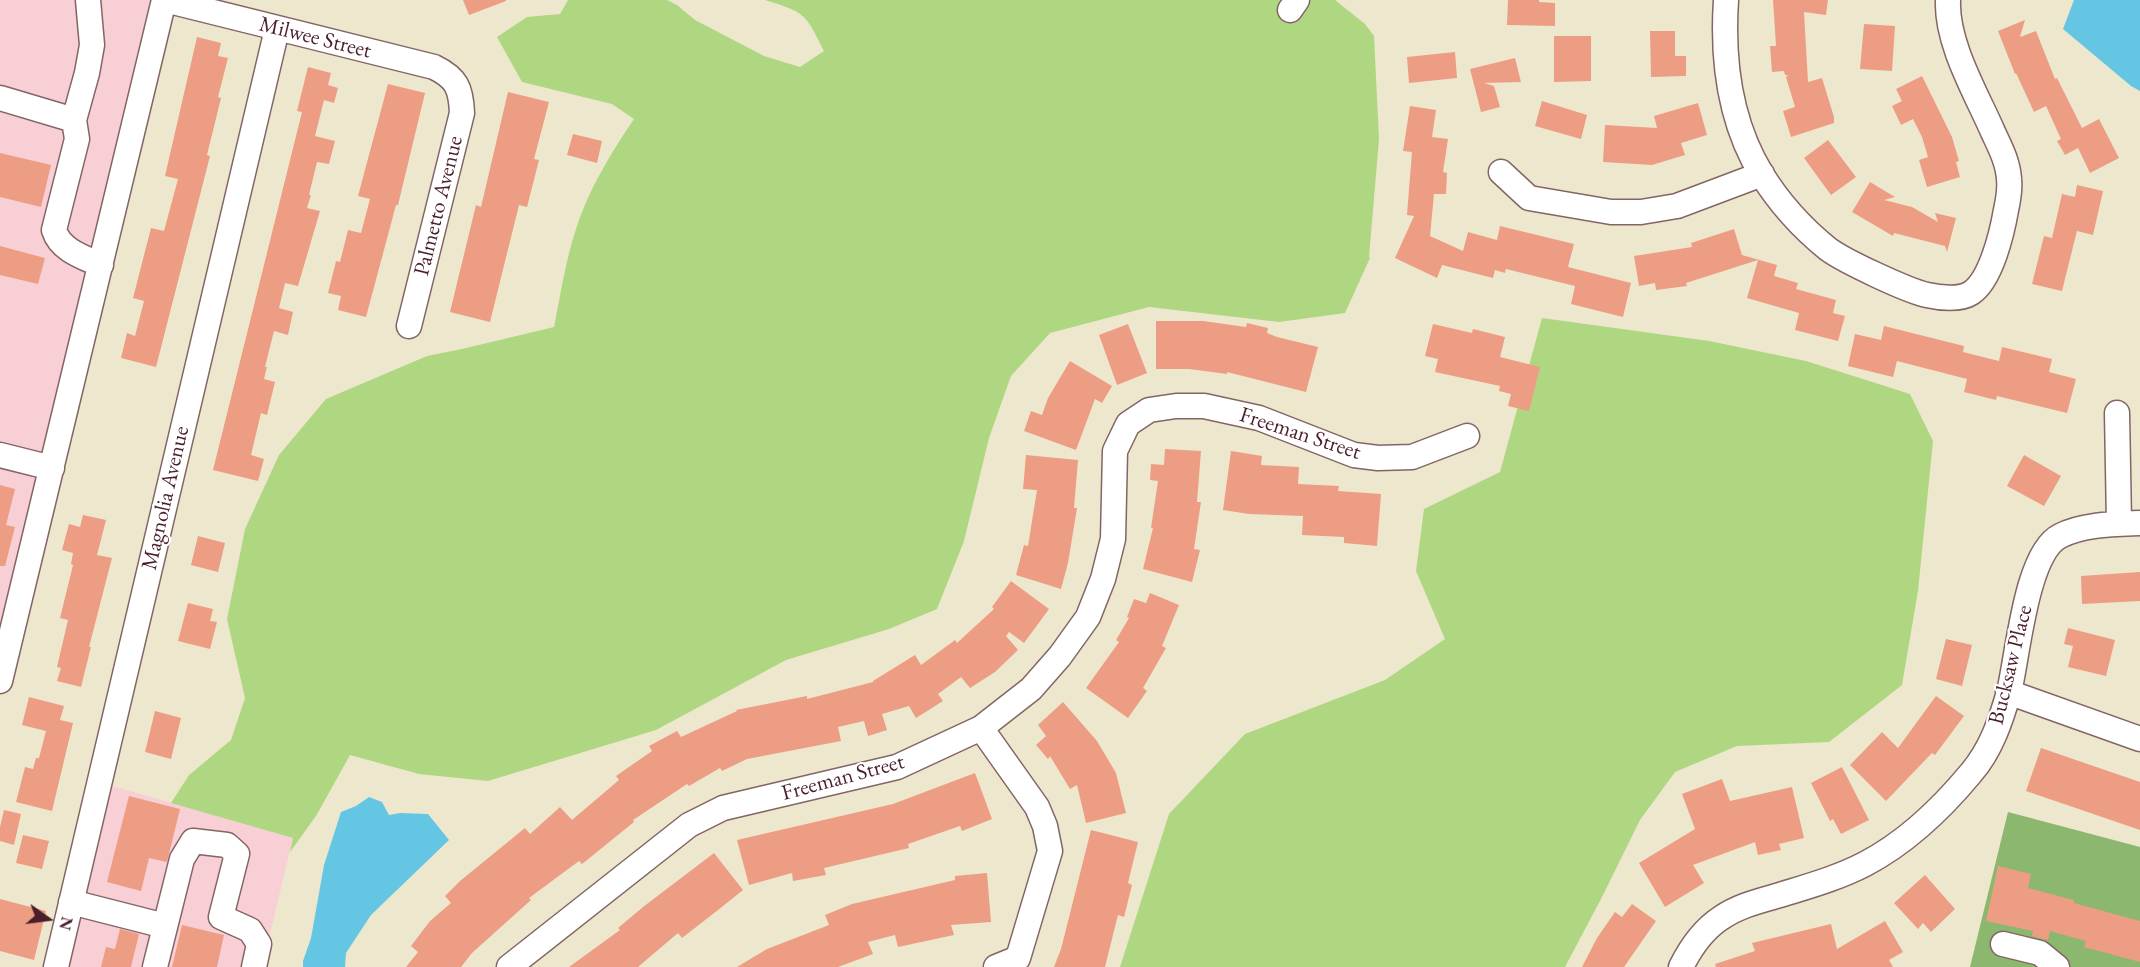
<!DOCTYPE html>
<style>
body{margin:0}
#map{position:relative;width:2140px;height:967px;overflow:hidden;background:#ede8cd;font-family:"EB Garamond",serif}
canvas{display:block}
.north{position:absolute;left:18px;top:889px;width:60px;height:60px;-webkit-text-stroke:4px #fff;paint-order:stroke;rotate:104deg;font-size:16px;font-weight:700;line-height:24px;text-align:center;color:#4a1f2b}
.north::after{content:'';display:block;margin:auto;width:21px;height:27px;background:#4a1f2b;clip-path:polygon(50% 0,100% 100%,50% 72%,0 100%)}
</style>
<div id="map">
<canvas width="2140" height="967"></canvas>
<div class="north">N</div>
</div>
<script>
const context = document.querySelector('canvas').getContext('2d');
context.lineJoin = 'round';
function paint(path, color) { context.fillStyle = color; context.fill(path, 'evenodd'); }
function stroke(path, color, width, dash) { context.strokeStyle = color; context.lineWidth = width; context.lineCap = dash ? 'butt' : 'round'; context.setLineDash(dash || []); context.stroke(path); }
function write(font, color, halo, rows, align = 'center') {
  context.font = font + ' "EB Garamond",serif'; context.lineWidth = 4.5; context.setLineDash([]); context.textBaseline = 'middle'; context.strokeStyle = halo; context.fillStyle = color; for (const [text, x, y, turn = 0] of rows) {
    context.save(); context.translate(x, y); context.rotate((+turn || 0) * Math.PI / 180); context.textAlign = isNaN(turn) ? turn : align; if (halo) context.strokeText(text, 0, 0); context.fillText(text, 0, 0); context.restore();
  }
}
const built = new Path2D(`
 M0 0H154L0 638Z
 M109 785 293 838 262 967H66Z`);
const green = new Path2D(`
 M568 0H667L677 5 695 20 764 56 800 67 824 51C805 13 806 13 765 0H1335L1365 24 1374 36 1379 139 1369 257 1370 258 1345 313 1279 322 1149 307 1050 333 1011 376 989 438 964 541 937 609 889 629 786 660 656 730 488 781 419 774 350 755 316 816 290 852 293 838 171 803 189 775 231 740 245 698 227 619 245 529 279 455 326 399 427 356 462 349 554 327C562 287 568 245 584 207 597 176 615 147 634 119L612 104 522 82 497 37 527 17 560 14Z
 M1542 318 1709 341 1806 361 1910 394 1933 441 1918 591 1902 685 1829 742 1737 746 1675 772 1640 820 1602 897 1565 967H1120L1169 814 1245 734 1385 680 1445 639 1416 571 1424 509 1500 472Z`);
const forest = new Path2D(`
 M2008 812 2140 847V967H1970Z`);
const water = new Path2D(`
 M2074 0H2140V91L2131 86 2063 29Z
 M369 797 382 802 389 815 400 813 428 814 449 840 371 915 346 953 345 967H303V961L311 938 324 865 341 812 356 806Z`);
const building = new Path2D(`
 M463 0H506V1L469 15Z
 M1508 0H1539V2L1555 3V26L1507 25Z
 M1773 0H1828L1826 15 1804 12 1808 82 1822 78 1834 117V123L1791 137 1783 111 1795 107 1786 77 1788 75H1785L1784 71 1772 72 1770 46H1776Z
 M2025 20 2020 37 2036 31 2055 79 2057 78 2082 128 2099 119 2119 158 2090 173 2078 148 2065 155 2057 141 2061 139 2046 106 2034 112 2016 73 2015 74 1998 31Z
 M1864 24 1895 26 1892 71 1860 69Z
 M1650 31H1675V56H1686V76L1651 77Z
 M1554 36H1591V81L1554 82Z
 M197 37 221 43 218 56 228 58 218 97 221 98 207 155 210 156 156 367 121 358 127 333 135 336 144 301 133 298 151 228 164 231 178 179 165 176Z
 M1455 52 1457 78 1409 83 1407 57Z
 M1515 58 1521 82 1484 83 1494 86 1500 107 1481 112 1470 69Z
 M308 67 331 73 328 85 338 88 334 103 324 100 315 136 335 141 329 164 317 162 309 195H311L307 208 320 211 298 286 285 283 279 308 293 312 288 335 274 331 265 367H267L264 379 275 382 267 415 261 413 251 455 264 459 258 481 213 470 302 112 297 111Z
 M1922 76 1952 137 1959 161 1956 162 1960 177 1927 187 1919 160 1928 157 1922 137 1913 119 1901 125 1892 106 1902 101 1896 89Z
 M388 84 425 93 398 205H396L366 317 338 310 341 296 328 293 336 261 340 262 348 230 361 233 370 199 358 196Z
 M508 92 549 102 534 159 539 160 527 207 519 205 490 322 450 312 476 205 481 207Z
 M1542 101 1587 115 1581 139 1535 126Z
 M1698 103 1707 135 1681 143 1685 155 1652 165 1603 162 1605 125 1657 128 1654 116Z
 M1410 106 1436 110 1432 137 1448 139 1443 172 1447 173 1446 194H1434L1430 236 1463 251 1468 232 1497 240 1500 226 1574 244 1568 267 1631 283 1623 317 1571 304 1575 286 1506 269 1505 273 1495 270 1493 278 1442 265 1437 278 1395 258 1414 216 1407 215 1412 152 1403 151Z
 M573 134 602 141 597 163 567 155Z
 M1828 140 1856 177 1831 195 1804 158Z
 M0 153 51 165 41 207 0 197Z
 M1870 182 1895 197 1884 200 1912 207 1938 222 1935 213 1956 218 1947 252 1945 246 1894 233 1893 236 1852 212Z
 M2077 185 2103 191 2093 235 2077 231 2062 291 2032 284 2044 236 2052 238 2062 194 2075 197Z
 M1734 229 1742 255 1777 265 1774 276 1798 283 1796 289 1836 300 1833 313 1845 316 1838 341 1795 330 1799 313 1747 298 1758 260 1686 283 1687 286 1656 290 1655 283 1639 286 1634 256 1692 247 1691 243Z
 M0 246 45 258 38 284 0 275Z
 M1156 321H1203L1246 327 1247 323 1268 328 1267 333 1277 337 1318 347 1306 392 1227 372V374L1189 369H1156Z
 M1128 324 1147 373 1117 385 1099 335Z
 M1433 324 1472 333 1473 329 1505 337 1500 357 1540 367 1529 411 1508 406 1511 394 1499 391 1500 386 1435 372 1438 359 1425 356Z
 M1884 326 1964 346 1963 352 1999 361 2002 347 2052 359 2049 372 2076 379 2067 413 1997 396 1996 400 1964 392 1967 379 1897 361 1893 377 1848 366 1855 334 1881 340Z
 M1070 361 1112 386 1102 403 1095 399 1076 450 1024 431 1031 411 1042 415 1048 398Z
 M1165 449 1201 451 1197 502H1201L1194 549 1200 550 1192 582 1143 569 1153 528H1151L1158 481 1150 480 1151 464 1164 465Z
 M1231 451 1262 456 1261 465 1299 467 1298 484 1339 486 1338 491 1381 494 1377 546 1344 543V537L1302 535 1303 516 1249 514 1223 510Z
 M1026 455 1078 460 1074 508H1077L1068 563 1061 589 1016 575 1024 545 1028 546 1037 490 1023 489Z
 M2024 455 2061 476 2044 506 2007 486Z
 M0 485 15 489 6 525 15 527 5 566H0Z
 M83 515 106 520 97 555 112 558 89 647H91L81 687 57 681 61 668 57 667 68 620 60 618 73 565 71 564 73 553 62 550 69 524 80 527Z
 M198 536 225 543 218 572 191 565Z
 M2140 572V601L2082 604 2081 576Z
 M1011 581 1049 609 1024 643 1009 632 1006 636 1018 650 995 672 970 688 961 677 938 694 943 701 916 718 909 706 882 714 887 730 868 736 864 721 838 727 841 741 747 759 722 771 720 768 689 786 687 784 633 820 634 822 582 864 579 861 529 898 531 900 472 953 461 967H406L418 952 411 946 430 921 451 903 445 896 460 881 525 828 530 834 560 807 572 820 619 780 616 776 652 751 649 746 677 731 681 737 737 711 736 710 807 696V699L873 682V681L915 655 921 665 955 640 957 643 994 609 992 607Z
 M1150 593 1179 605 1162 646 1166 648 1143 688 1147 691 1128 718 1086 688 1119 642 1116 640 1129 618 1127 617 1134 599 1146 603Z
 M188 603 213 609 210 621 217 622 210 649 178 641Z
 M2068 628 2115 640 2106 676 2068 667 2073 646 2064 644Z
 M1946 639 1972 645 1962 686 1936 679Z
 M1936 696 1964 716 1935 755 1932 753 1886 801 1850 765 1882 732 1898 748Z
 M29 697 64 706 60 720 73 723 52 811 16 802 25 767 33 769 36 758H39L46 731 22 725Z
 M1063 702 1097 741 1116 773 1126 813 1086 823 1077 785 1070 789 1050 756 1048 759 1036 745 1046 736 1038 725Z
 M155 711 181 718 171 759 145 752Z
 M2041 748 2140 782V830L2026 791Z
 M1842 767 1869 820 1841 834 1833 819 1830 821 1811 783Z
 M975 773 992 819 962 831 960 826 908 844 909 848 824 868 826 875 793 881 792 873 749 885 737 840 893 804Z
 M1722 779 1730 801 1792 787 1804 838 1779 844 1781 850 1758 855 1755 842 1693 865 1704 883 1665 907 1639 863 1695 829 1682 794Z
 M129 796 180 809 167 862 149 858 141 891 107 882Z
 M4 810 21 814 14 845 0 841V827Z
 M1091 830 1138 842 1128 883 1132 885 1124 917 1118 915 1105 967H1054L1061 949Z
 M23 835 49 841 42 869 16 863Z
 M714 853 743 890 718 910 682 938 678 933 638 967H569L620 930 618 928 643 907Z
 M1998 866 2031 874 2028 888 2074 900V903L2140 921V962L2084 947 2086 941 2075 938 2050 931 2048 940 2032 936 2033 931 1986 921Z
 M987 873 991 922 951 925 954 935 898 947 895 935 868 942 873 954 838 967H737L767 949 829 925 825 915 852 904 955 880V876Z
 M1925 875 1955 909 1931 932 1923 923 1918 929 1894 903Z
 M0 899 46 911 34 960 0 951Z
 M1632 904 1656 921 1624 967H1582L1597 938 1615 912 1622 917Z
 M1885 921 1903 952 1889 960 1893 967H1716L1715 964 1755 951 1752 943 1831 924 1837 949Z
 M182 925 224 935 217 967H172Z
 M120 929 139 934 131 967H101L106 947 115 949Z`);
const minor = new Path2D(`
 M165 0 434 67C457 78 461 89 462 113L409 326
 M1726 0C1722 60 1730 123 1762 175 1780 204 1802 228 1828 249 1844 261 1908 291 1927 295 1940 298 1960 300 1971 293 1991 280 2002 233 2006 210 2008 201 2010 188 2009 179 2008 162 2000 147 1993 132 1976 93 1946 43 1948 0
 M1290 10 1297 0
 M0 98 74 120 77 139 54 230C60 250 83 257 101 265
 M74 120 87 73 92 45 88 0
 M1501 172 1529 198 1611 212H1641L1677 206 1762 174
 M2117 413 2119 523
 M0 455 52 468
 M0 681 164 0
 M2008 692 2140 739
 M981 728 1037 807 1045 826 1050 851 1018 958 996 967
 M71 902 165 926
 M2003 944 2040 953 2057 967
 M56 967 277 29
 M155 967 182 859 193 841 227 845 237 854 221 917 250 930 259 944 254 967
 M509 967 689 825 723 808 897 767 981 728 1031 689 1060 656 1088 617 1103 579 1113 539 1115 451 1128 424 1149 410 1176 406H1204L1259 418 1354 455 1378 458 1412 457 1467 436
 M1681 967C1690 949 1704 929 1721 918 1738 906 1759 901 1780 895 1809 886 1838 878 1865 864 1905 843 1942 808 1971 773 1991 750 2001 720 2009 692 2018 655 2026 553 2060 536 2083 524 2115 524 2140 523`);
const streetNames = [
 ["Milwee Street",315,38,14],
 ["Palmetto Avenue",439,206,-76],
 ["Freeman Street",1300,434,18],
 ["Magnolia Avenue",166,498,-77],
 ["Bucksaw Place",2011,665,-76],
 ["Freeman Street",843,778,-15]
];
paint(built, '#f7cfd4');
paint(green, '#afd680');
paint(forest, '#8bb76e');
paint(water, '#65c6e3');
paint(building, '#ed9d83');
stroke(minor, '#836564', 27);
stroke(minor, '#fff', 24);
write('22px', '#4a1f2b', '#fff', streetNames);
</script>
